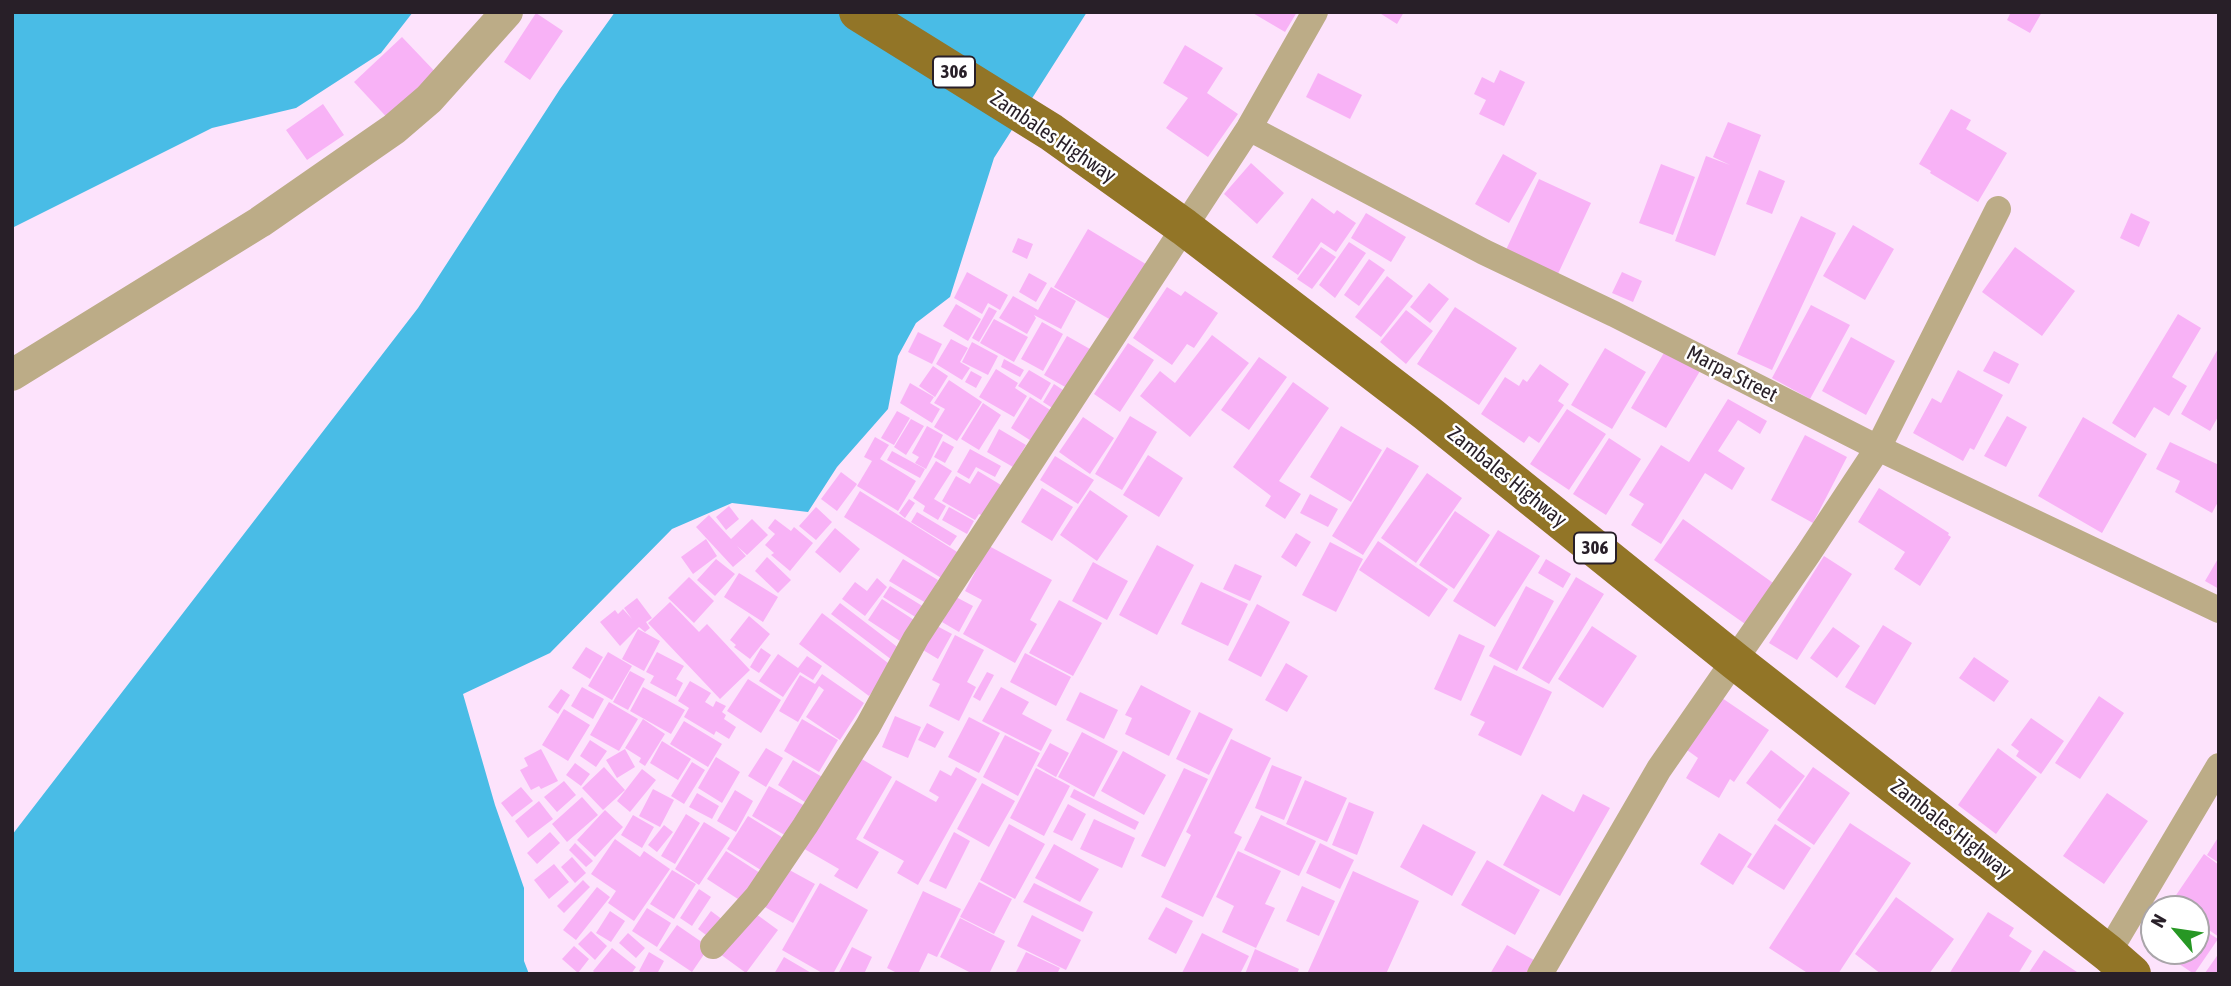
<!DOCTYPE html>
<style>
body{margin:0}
#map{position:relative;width:2231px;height:986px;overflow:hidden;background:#fde3fc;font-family:"Asap Condensed",sans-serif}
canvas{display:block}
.frame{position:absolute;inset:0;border:14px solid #281f28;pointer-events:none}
.north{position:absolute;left:2140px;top:895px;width:70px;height:70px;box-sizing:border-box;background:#fff;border:2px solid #a9a5a9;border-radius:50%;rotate:299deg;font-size:19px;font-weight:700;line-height:28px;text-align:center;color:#281f28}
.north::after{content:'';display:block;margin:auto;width:24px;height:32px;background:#279724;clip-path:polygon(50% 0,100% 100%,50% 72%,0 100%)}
</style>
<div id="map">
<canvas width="2231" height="986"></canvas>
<div class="frame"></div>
<div class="north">N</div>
</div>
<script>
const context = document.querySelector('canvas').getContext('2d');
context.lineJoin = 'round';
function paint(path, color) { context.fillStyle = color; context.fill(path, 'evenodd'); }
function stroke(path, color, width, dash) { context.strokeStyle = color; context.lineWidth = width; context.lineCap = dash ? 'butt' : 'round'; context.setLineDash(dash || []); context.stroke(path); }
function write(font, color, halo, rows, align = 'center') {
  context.font = font + ' "Asap Condensed",sans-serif'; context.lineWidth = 5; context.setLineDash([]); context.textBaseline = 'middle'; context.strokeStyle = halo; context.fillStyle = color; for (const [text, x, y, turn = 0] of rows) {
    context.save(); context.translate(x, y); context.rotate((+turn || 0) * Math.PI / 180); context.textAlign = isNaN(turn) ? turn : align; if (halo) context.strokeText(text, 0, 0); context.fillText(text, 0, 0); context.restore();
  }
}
const water = new Path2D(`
 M12 12H413L381 53 296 108 212 128 12 228Z
 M615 12H1087L994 158 950 297 916 323 898 356 888 409 837 467 808 512 732 503 672 529 550 653 463 694 495 805 524 888V961L529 974H12V835L418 308 560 89Z`);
const building = new Path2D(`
 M1251 12H1297L1285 32Z
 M1378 12H1404L1397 24Z
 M2011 12H2042L2030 33 2007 20Z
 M536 13 563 31 530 80 504 62Z
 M402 37 442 79 393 124 354 82Z
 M1185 45 1223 68 1207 93 1238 114 1208 157 1166 128 1188 98 1163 83Z
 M1500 70 1525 82 1504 126 1479 114 1486 100 1474 94 1482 77 1494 83Z
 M1318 73 1362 95 1350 119 1306 97Z
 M323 104 344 135 307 160 286 130Z
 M1951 109 1971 120 1966 129 2007 153 1978 202 1930 173 1931 171 1919 164Z
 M1728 122 1761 135 1715 256 1675 241 1706 156 1730 165 1713 157Z
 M1503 154 1537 173 1509 223 1475 204Z
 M1251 163 1284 193 1257 224 1224 194Z
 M1661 164 1695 177 1673 235 1639 223Z
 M1759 170 1785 181 1772 214 1746 204Z
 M1539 179 1591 203 1557 276 1505 252Z
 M1312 198 1334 214 1337 210 1356 223 1336 252 1321 242 1298 275 1272 257Z
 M1366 213 1406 237 1391 262 1351 238Z
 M2131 213 2150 222 2139 247 2120 238Z
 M1801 216 1836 233 1772 370 1737 354Z
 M1853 225 1894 249 1865 300 1823 276Z
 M1088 229 1149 266 1116 323 1054 287Z
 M1018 238 1033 244 1027 259 1012 252Z
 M1349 242 1366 253 1335 298 1319 285Z
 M1321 247 1336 257 1312 289 1297 279Z
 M2015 247 2075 291 2042 336 1982 292Z
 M1369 259 1385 270 1359 306 1344 295Z
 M967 272 1008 295 1000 310 988 303 982 314 954 298Z
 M1622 272 1642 281 1633 302 1612 293Z
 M1029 273 1047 283 1036 302 1019 292Z
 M1387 276 1413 296 1381 337 1355 317Z
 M1429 283 1449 299 1430 323 1410 307Z
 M1051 287 1076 301 1061 329 1034 315 1036 318 1027 334 999 318 1013 296 1038 310Z
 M1167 287 1181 296 1185 291 1218 313 1194 348 1187 344 1172 365 1133 338Z
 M956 304 981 319 968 341 943 326Z
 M1811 305 1850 325 1810 399 1772 378Z
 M989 307 997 311 979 342 972 338Z
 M1455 307 1517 348 1479 405 1417 364Z
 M1406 310 1433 331 1406 364 1380 342Z
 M2178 314 2201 328 2172 377 2187 386 2169 416 2154 407 2135 438 2112 423Z
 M994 319 1028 337 1014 362 980 343Z
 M1042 322 1063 334 1043 371 1021 359Z
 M918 332 942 344 932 364 908 352Z
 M1212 335 1249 363 1190 437 1140 396 1160 371 1175 383Z
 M1067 336 1097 353 1074 392 1044 375Z
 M1851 337 1895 361 1866 415 1822 391Z
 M951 339 968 348 960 362 970 368 962 380 936 364Z
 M972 342 998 356 988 375 962 362Z
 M1128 343 1154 360 1120 412 1094 394Z
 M2219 347V415L2210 431 2181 414Z
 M1605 348 1646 372 1612 429 1571 405Z
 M1665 351 1700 371 1666 428 1631 408Z
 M1994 351 2019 364 2009 384 1983 371Z
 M1259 357 1287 377 1249 430 1221 410Z
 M1004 359 1024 370 1020 377 1001 367Z
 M1540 364 1569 384 1558 401 1564 405 1539 443 1529 436 1524 443 1481 414 1505 377 1519 386 1523 379 1527 382Z
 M933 366 948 376 935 397 919 386Z
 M996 369 1018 383 1015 388 1027 396 1014 417 979 397Z
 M1029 370 1051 383 1041 400 1018 386Z
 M1958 370 2003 395 1974 450 1970 448 1963 461 1913 433 1932 398 1941 403Z
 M971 371 982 377 976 388 965 382Z
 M949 380 982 402 957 441 934 427 945 409 934 403Z
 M1293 382 1329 408 1279 481 1301 494 1285 519 1265 506 1271 496 1233 467Z
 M910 383 934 397 930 403 940 409 932 423 900 403Z
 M1054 384 1069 394 1057 411 1043 402Z
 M1030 397 1055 413 1036 444 1011 428Z
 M1728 399 1767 421 1760 434 1738 420 1718 451 1745 468 1732 490 1705 473 1661 544 1631 525 1644 504 1629 495 1661 445 1689 462Z
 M983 403 1001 415 979 450 961 439Z
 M1567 409 1606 434 1569 490 1530 464Z
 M897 411 910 418 894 445 881 438Z
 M1130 416 1157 432 1122 490 1095 474Z
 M2007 416 2027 427 2006 467 1984 456Z
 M1083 417 1114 438 1090 474 1059 452Z
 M2083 417 2147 454 2102 533 2038 496Z
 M911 419 924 426 906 455 894 447Z
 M927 426 943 435 926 469 915 463 919 457 912 453Z
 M1341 426 1382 450 1351 502 1310 477Z
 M999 429 1026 445 1013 467 987 452Z
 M1805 435 1847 457 1813 523 1771 500Z
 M875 437 889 445 880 459 916 481 898 511 857 486 872 461 864 457Z
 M1609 438 1641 459 1606 515 1573 494Z
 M943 441 954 447 945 463 934 457Z
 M2170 442 2219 465V500L2212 513 2175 492 2180 481 2156 469Z
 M1387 447 1419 466 1363 555 1332 536Z
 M970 449 1001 466 995 477 976 467 969 479 957 472Z
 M892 451 925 469 920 478 887 460Z
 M1148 455 1183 478 1159 517 1123 495Z
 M1055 456 1094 480 1078 504 1040 480Z
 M936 461 952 471 934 499 946 506 938 520 923 511 925 506 913 498Z
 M978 471 1001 485 983 516 979 514 975 520 942 501 956 476 970 484Z
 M841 472 857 484 837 511 821 499Z
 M1427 473 1462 498 1416 563 1381 538Z
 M1042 488 1073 507 1052 541 1021 522Z
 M1879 488 1949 533 1948 535 1951 537 1920 586 1894 569 1905 552 1858 522Z
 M1090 490 1128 516 1097 561 1060 535Z
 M860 491 962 555 946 581 844 517Z
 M1310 494 1338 509 1328 527 1300 513Z
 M909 499 915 503 905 518 899 513Z
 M729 506 739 519 726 530 716 517Z
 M816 507 832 522 816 540 799 526Z
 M949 507 974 521 967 534 942 520Z
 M1455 511 1490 535 1454 589 1419 565Z
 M917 512 957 536 950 546 911 522Z
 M709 515 731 539 752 519 768 535 747 555 737 546 746 556 733 567 696 527Z
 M775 519 791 531 794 527 813 543 790 571 771 555 774 553 765 545 775 534 768 528Z
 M1683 519 1776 585 1748 626 1654 560Z
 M835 528 860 549 840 573 815 552Z
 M1498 530 1540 556 1495 627 1453 601Z
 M1296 533 1311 542 1296 567 1281 557Z
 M706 539 717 556 693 574 681 557Z
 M1378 541 1448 589 1429 617 1359 570Z
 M1330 542 1363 559 1336 612 1302 595Z
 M1157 545 1194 565 1157 635 1119 615Z
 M989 546 1052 580 1030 620 1037 624 1015 663 963 634 982 600 965 591Z
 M1824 556 1852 574 1797 660 1769 643Z
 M767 557 791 580 778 593 755 571Z
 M2219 557V589L2205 581Z
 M716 559 735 574 715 596 697 580Z
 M903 559 938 580 926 603 889 581Z
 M1546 559 1571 574 1563 588 1538 573Z
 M1093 562 1128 581 1107 620 1072 601Z
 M1235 564 1262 576 1250 601 1223 589Z
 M739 573 778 597 763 622 724 597Z
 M689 577 714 601 694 623 668 598Z
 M1576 577 1604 594 1549 684 1522 668Z
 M877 578 887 587 865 616 842 599 855 582 867 591Z
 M1201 582 1248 604 1228 646 1181 624Z
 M890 586 924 607 917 618 883 597Z
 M1526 586 1554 601 1517 671 1489 656Z
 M956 597 973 606 959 632 942 622Z
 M637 598 652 618 646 622 650 628 645 632 639 627 620 646 600 622 615 610 618 614 623 609 632 619 624 608Z
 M882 599 914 620 900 641 868 620Z
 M1059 600 1102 623 1073 676 1029 653Z
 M670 602 699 632 707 624 750 670 720 699 648 623Z
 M840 603 900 649 892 660 831 614Z
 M1257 604 1290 622 1261 677 1228 660Z
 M822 613 892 666 869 696 799 644Z
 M749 616 770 634 750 659 734 647 736 645 730 640Z
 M1883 625 1912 643 1875 705 1845 687Z
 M937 626 952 634 938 659 923 650Z
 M1592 626 1637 656 1603 708 1558 679Z
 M1833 627 1860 646 1837 678 1810 658Z
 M638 629 660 641 644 671 622 659Z
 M1459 634 1485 646 1461 701 1434 689Z
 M955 635 984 650 967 682 976 687 959 721 929 706 940 684 932 680Z
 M586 647 603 657 590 679 572 668Z
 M761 648 771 655 759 673 750 667Z
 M608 652 632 666 612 700 588 686Z
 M657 652 684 666 676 679 683 683 676 697 650 683 654 676 646 672Z
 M1025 653 1071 677 1056 706 1010 682Z
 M778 654 798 668 807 656 822 666 813 680 800 672 783 697 759 681Z
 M1974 657 2009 681 1994 702 1959 678Z
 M1286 663 1308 676 1287 712 1265 700Z
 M1494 665 1552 692 1521 756 1478 735 1485 722 1470 715Z
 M630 671 645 679 628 710 613 702Z
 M987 672 994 675 980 701 973 697Z
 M822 674 864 703 840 740 806 717 824 690 819 686 798 722 779 711 800 675 815 684Z
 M748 679 781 700 761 733 727 711Z
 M690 681 711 693 705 702 713 707 716 701 726 706 722 712 726 715 724 719 736 727 729 739 716 731 714 735 684 717 689 708 678 701Z
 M1141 685 1191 711 1169 756 1125 734 1132 718 1125 715Z
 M582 687 604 699 593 719 571 706Z
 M643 687 685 710 671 734 630 711Z
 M1001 687 1029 702 1022 714 1052 730 1041 751 982 721Z
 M561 689 570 695 558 714 548 707Z
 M1080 692 1118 710 1104 739 1066 720Z
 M2099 696 2124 713 2080 779 2055 763Z
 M1722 698 1769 730 1734 782 1730 779 1719 798 1686 778 1698 758 1687 750Z
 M609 702 638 719 619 751 590 735Z
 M564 709 590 725 568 761 542 745Z
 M1199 712 1233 729 1209 775 1176 759Z
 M895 716 921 727 908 758 882 747Z
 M969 717 1000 733 979 773 948 757Z
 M2031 718 2064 741 2041 774 2016 756 2019 751 2011 745Z
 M643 719 665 734 645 766 639 762 641 758 625 748Z
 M802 719 838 740 819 772 784 751Z
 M684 721 722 744 708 767 670 744Z
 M927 723 944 732 935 748 918 740Z
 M1082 732 1118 751 1094 797 1058 777Z
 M1005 735 1040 753 1018 796 983 777Z
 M1231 739 1271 758 1234 833 1242 837 1203 917 1161 897 1191 835 1186 832Z
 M590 740 607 751 596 767 580 756Z
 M662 741 691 759 678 780 650 763Z
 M1050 743 1069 753 1056 777 1037 766Z
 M766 748 783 758 766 787 748 776Z
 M1998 748 2037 777 1996 834 1958 805Z
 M541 749 558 781 541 789 539 786 531 790 520 770 528 766 524 758Z
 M625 749 635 767 617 778 606 760Z
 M1771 750 1805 776 1780 809 1746 783Z
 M1123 751 1166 775 1144 815 1101 791Z
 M855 755 892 777 856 839 879 852 857 889 834 876 839 869 801 847Z
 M716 757 740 772 722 803 698 788Z
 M793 760 824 778 808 804 778 785Z
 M692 762 705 770 684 804 671 796Z
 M575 763 590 774 581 786 566 775Z
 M1272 765 1302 777 1284 820 1255 808Z
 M604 767 625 790 603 810 582 788Z
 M956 767 977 779 918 885 897 873 904 861 863 838 896 780 936 802 939 797 929 791 940 770 951 776Z
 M1813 767 1850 793 1814 845 1777 820Z
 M1036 768 1070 786 1044 836 1010 818Z
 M1184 768 1208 779 1165 867 1141 856Z
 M642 769 656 780 630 812 617 801Z
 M1305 780 1347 798 1327 842 1286 824Z
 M564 781 576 795 557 812 544 797Z
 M982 783 1015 801 989 847 957 829Z
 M769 786 805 806 788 837 752 816Z
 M521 787 533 801 512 817 501 803Z
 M653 789 674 800 660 827 639 816Z
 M1074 789 1139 822 1135 830 1070 797Z
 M735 790 753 801 736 832 717 821Z
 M697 793 719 806 712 819 689 807Z
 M2107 793 2148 821 2104 884 2063 856Z
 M1542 794 1574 812 1583 794 1610 808 1560 896 1503 865Z
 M582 797 598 815 567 842 552 824Z
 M539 801 553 819 528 838 515 821Z
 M1349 802 1374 812 1357 855 1332 845Z
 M1068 804 1086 814 1072 841 1053 832Z
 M605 810 623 827 595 857 577 840Z
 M686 814 700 823 675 864 661 856Z
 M633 815 654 827 642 848 621 835Z
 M1261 815 1316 841 1299 876 1244 850Z
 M748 816 785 839 764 872 727 849Z
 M1094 819 1135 838 1122 868 1080 849Z
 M704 822 730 838 699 885 675 869Z
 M1850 823 1911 863 1838 974H1809L1769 948Z
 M1009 824 1045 844 1015 899 980 880Z
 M1423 824 1476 852 1452 896 1400 867Z
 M1775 824 1811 848 1784 890 1747 867Z
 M664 825 673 832 657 852 648 845Z
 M550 832 560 843 537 864 527 853Z
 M954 832 970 841 946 889 929 881Z
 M1719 833 1752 854 1733 885 1700 864Z
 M2219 836V863L2207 855Z
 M615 839 640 857 644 851 670 869 634 921 608 903 616 891 591 874Z
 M575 843 593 861 586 867 569 850Z
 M1320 843 1354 860 1340 889 1306 873Z
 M1054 844 1099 869 1080 902 1035 878Z
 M726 851 760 873 741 901 707 879Z
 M1238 851 1281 871 1265 904 1275 908 1256 948 1222 932 1234 906 1216 897Z
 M2204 854 2219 865V937L2196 921V909H2178L2170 904Z
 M572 857 586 873 575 883 561 867Z
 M1487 860 1540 890 1515 935 1461 905Z
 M554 864 569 882 549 899 534 880Z
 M784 867 815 884 793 923 763 906Z
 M672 870 696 884 674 919 650 904Z
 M1353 871 1419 901 1386 974H1307Z
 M583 880 590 887 564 913 557 906Z
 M979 882 1012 899 994 934 960 917Z
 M820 883 868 910 833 974H824L782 950Z
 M1034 883 1093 912 1083 932 1023 902Z
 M1302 886 1335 901 1319 936 1286 921Z
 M597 887 610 897 576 940 563 930Z
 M699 889 711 897 692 926 680 918Z
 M923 891 961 909 937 957 928 953 918 974H899L887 968Z
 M1896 897 1954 939 1929 974H1881L1855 954Z
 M1166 907 1193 921 1176 954 1148 939Z
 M647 908 671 923 657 947 632 931Z
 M610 911 625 921 611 942 596 933Z
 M711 911 727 923 714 941 698 929Z
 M752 911 778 930 746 973 720 954Z
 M1988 912 2014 928 2009 936 2032 951 2018 974H1949Z
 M1032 915 1081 940 1066 970 1017 946Z
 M960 918 1005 941 989 974H973L940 957Z
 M677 925 709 947 692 972 659 950Z
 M2196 925 2218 939 2194 974 2160 951H2196Z
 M591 931 607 946 595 960 578 944Z
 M628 933 645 948 636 958 619 943Z
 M1202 933 1249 956 1240 974 1182 973Z
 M1507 945 1541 964 1535 974H1490Z
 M574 946 589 959 578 973 562 959Z
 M852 947 872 957 864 974H838Z
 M612 948 636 967 631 974H596L593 971Z
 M1255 949 1299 969 1297 974H1245Z
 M2044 950 2080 974H2028Z
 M649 952 664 961 657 974H643L639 971Z
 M1026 952 1060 968 1057 974H1015Z
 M2219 953V974H2207L2205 973Z
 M784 957 813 974H774Z`);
const minor = new Path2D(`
 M1249 128 1484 252 1614 314 1878 448 2219 610
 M713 946 757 897 805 826 868 726 916 638 1249 128 1315 12
 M2108 953 2219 766
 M1540 974 1659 769 1808 554 1878 448 1998 209`);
const tertiary = new Path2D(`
 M12 375 260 222 394 129 429 99 507 12`);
const primary = new Path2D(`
 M858 12 1051 132 1184 227 1427 413 1735 661 2108 953 2132 974`);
const shields = [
 [954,72,42],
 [1595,548,42]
];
const shieldNames = [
 ["306",954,72],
 ["306",1595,548]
];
const streetNames = [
 ["Zambales Highway",1053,137,34],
 ["Marpa Street",1732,374,27],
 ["Zambales Highway",1507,477,39],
 ["Zambales Highway",1951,829,38]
];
paint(water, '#49bce6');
paint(building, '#f8b2f6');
stroke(minor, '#bcac87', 26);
stroke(tertiary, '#bcac87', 32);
stroke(primary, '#927527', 38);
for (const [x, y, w] of shields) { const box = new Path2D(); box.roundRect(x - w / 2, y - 15.5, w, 31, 5); context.fillStyle = '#fff'; context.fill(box); stroke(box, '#281f28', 2); }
write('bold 19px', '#281f28', null, shieldNames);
write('21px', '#281f28', '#fff', streetNames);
</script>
